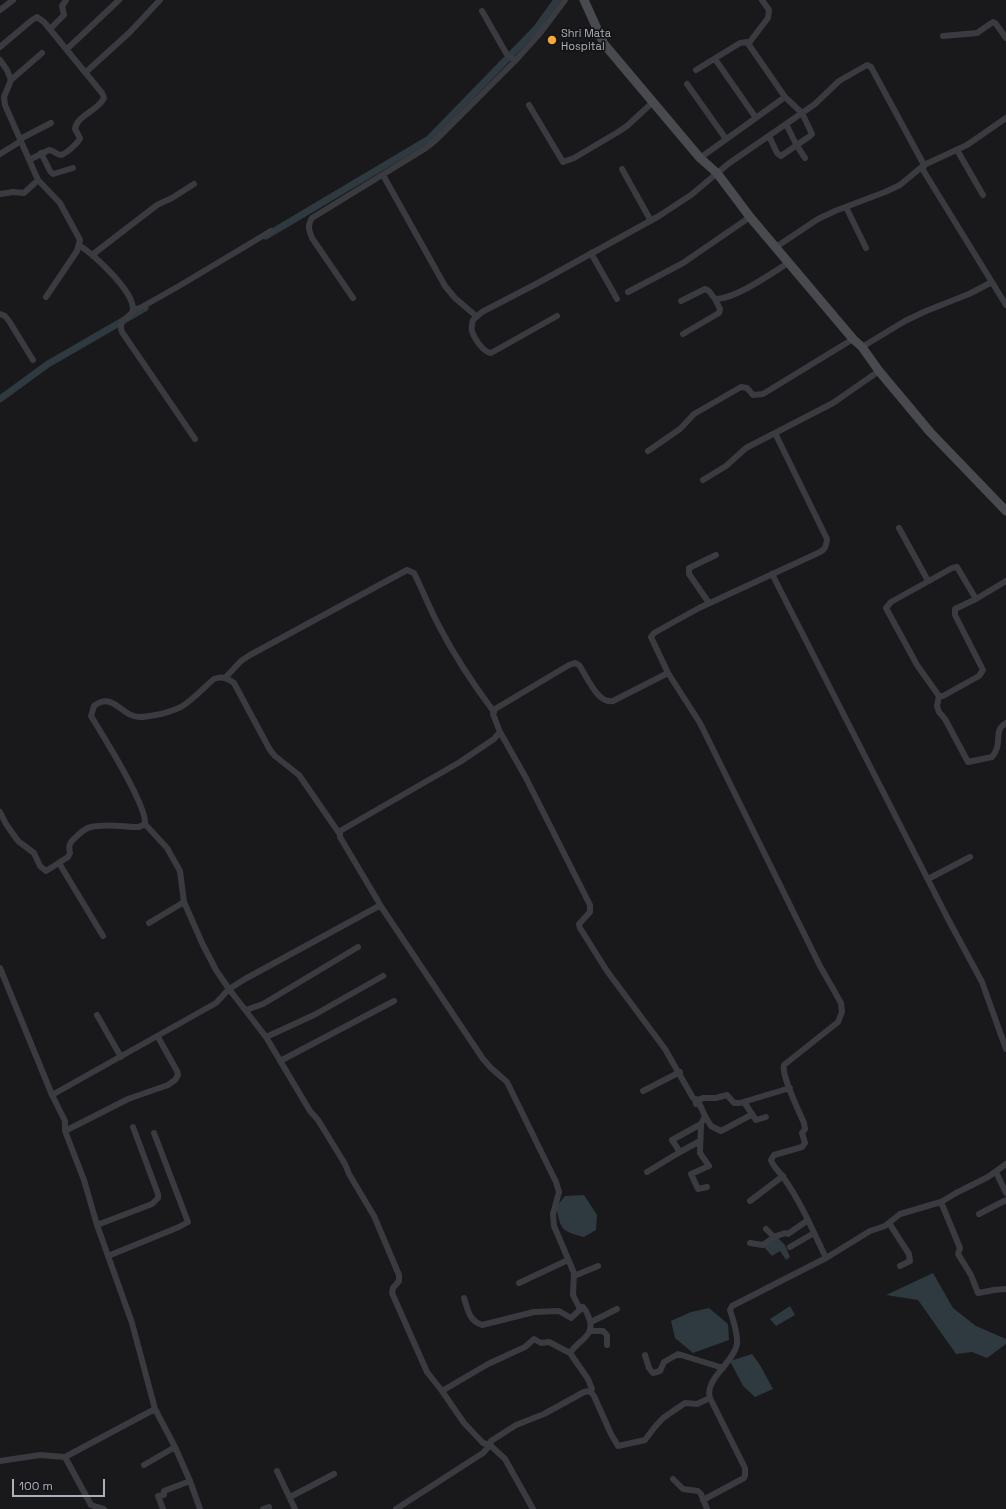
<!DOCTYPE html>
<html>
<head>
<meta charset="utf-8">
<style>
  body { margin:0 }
  #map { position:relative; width:1006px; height:1509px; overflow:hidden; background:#19191b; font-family:"Space Grotesk",sans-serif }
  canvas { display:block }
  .scale { position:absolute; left:12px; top:1479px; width:93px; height:18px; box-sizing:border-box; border:2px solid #abb1bb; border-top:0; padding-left:5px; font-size:12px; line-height:14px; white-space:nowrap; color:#abb1bb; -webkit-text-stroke:3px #141416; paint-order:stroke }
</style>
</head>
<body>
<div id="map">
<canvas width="1006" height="1509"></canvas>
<div class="scale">100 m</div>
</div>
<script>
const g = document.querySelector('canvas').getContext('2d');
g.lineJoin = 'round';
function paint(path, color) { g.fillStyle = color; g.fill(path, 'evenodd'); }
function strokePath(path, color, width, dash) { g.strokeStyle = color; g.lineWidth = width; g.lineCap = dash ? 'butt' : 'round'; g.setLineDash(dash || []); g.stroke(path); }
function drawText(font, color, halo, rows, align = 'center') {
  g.font = font + ' "Space Grotesk",sans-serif'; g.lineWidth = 3.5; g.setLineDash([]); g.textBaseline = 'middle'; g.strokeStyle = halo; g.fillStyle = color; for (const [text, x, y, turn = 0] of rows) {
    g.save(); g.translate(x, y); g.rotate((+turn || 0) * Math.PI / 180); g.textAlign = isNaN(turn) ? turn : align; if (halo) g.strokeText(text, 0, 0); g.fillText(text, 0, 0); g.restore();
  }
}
paint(new Path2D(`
  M 584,1195 L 597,1215 L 596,1230 L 584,1237 C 561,1231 561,1230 556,1207 L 565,1196 Z
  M 777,1237 L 785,1245 L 790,1257 L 786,1260 L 780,1251 L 772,1256 L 763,1246 Z
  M 933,1273 L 953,1308 L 976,1326 L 1006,1339 L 1006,1344 L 987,1358 L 972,1352 L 956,1354 L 918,1300 L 886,1295 Z
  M 790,1306 L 795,1315 L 776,1326 L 770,1319 Z
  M 709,1308 L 728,1324 L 729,1340 L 693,1353 L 675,1338 L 671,1321 L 691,1312 Z
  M 752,1354 L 760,1365 L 773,1389 L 755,1397 L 743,1386 L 730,1361 Z`), '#2e3940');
strokePath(new Path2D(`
  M 266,236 L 429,139 L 536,29 L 557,0
  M 0,399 L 48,364 L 145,308`), '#2e3940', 7);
strokePath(new Path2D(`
  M 0,10 L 13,0
  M 482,11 L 506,53 L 515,61
  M 50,29 L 64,15 L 62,6 L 66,0
  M 943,36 L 977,33 L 993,22 L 996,24 L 1006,38
  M 749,43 L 768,18 L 769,10 L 762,0
  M 0,47 L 32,20 L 37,17 L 44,22 L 102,93 L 104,98 C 98,111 77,115 75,129 L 80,138 C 79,142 66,154 61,155 C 57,155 53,150 49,150 L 29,160
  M 67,49 L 119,0
  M 715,59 L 756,118
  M 0,60 L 7,70 L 11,80 L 4,97 L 5,105 L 38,180 L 60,203 L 80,240 L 77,251 L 46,297
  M 696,70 L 740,43 L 747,42 L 785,97 L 802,113 L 812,134 L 810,136 L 781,156 L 777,153 L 769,136
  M 86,72 L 130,32 L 160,0
  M 11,80 L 42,53
  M 687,84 L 726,139
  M 529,105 L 563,162 L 574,158 L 618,132 L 627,126 L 653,102
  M 786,124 L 797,146 L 805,158
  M 20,139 L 51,123
  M 957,150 L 983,195
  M 41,153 L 50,171 L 53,174 L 73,168
  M 0,154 L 21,141
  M 700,158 L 785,97
  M 622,169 L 651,221
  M 383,175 L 445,286 L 455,298 L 476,316
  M 0,194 L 13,192 L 24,193 L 38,180
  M 846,207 L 866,248
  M 79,245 C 94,255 133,290 133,309 C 133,318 117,317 122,332 L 195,439
  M 776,247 L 818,219 L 835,211 L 885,192 L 900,185 L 924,165 L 967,145 L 1006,118
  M 591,253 L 617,299
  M 92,255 L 157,205 L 172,198 L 194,184
  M 628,292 L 683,263 L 750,217
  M 353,298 L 312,238 C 309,230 307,226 312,218 L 426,148 L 436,140 L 515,61 L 541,32 L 565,0
  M 681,301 L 705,289 L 709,291 L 715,299 C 734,300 772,273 788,263
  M 133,310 L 140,308 L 179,286 L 271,231
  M 0,314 L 5,316 L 9,321 L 33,360
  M 557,316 L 491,353 C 483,352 474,338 472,331 C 471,327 472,324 473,320 L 482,312 L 536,284 L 659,216 L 691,195 L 728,164 L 815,104 L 839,81 L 867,65 L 871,67 L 924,165 L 923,170 L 1006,305
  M 683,334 L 719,313 L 720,309 L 715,299
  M 862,347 L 905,321 L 926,311 L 969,294 L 992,282
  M 775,433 L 827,539 C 826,547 825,550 818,553 L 699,608 L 654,633 L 651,637 L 668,673 L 700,723 L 820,966 L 841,1003 L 842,1012 L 838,1022 L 784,1065 C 781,1075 799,1111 804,1123 L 805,1129 L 802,1133 L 805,1143 L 802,1147 L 774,1155 L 771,1160 C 773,1167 779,1171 783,1177 C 801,1202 813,1231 826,1258
  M 648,451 L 680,429 L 694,414 L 741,387 L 747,388 L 753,395 L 763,394 L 853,339
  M 703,480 L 726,466 L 746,448 L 833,403 L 879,371
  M 899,528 L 927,579 L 927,582 L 952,568 L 957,567 L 976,599
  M 772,574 L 948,919 L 982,982 L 1006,1049
  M 1006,581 L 976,599 L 955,609 L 955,615 L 983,670 L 979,676 L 943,696 L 939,696 L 937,706 L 939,712 L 945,719 L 968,762 L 992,757 C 1004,743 992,731 1006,723
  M 927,582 L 891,602 L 886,608 L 917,665 L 939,696
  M 709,603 L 689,574 L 689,568 L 716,555
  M 225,678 L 241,661 L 250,655 L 407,570 L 414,573 C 423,591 430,609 439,626 C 455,657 473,684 494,712
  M 500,732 L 526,778 L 590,905 L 590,912 L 579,924 L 580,928 L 607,971 L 665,1049 L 693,1098 L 699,1100 L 703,1098 L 716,1098 L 727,1095 L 734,1103 L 740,1103 L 790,1088
  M 0,812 L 6,824 L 18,841 L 34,853 L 40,866 L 46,871 L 68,857 L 70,853 C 68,845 70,842 76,837 C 80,833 85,828 91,827 C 106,823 124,827 139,827 L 145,824 C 147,805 103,736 91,716 L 94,706 C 114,691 121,717 140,717 C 147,717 154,715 161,714 C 168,712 175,710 181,707 C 193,700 203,688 214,679 C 222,676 227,678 234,683 L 270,750 L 275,756 L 299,775 L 339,833
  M 145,824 L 167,848 L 180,871 L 184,902
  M 59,863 L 103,936
  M 928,879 L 970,857
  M 380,905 L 483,1059 L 491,1068 L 507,1082 L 556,1182 L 559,1192 L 553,1214 L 554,1226 L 574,1273 L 573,1295 L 579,1307 L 583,1307 C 587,1311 587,1314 589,1318 C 596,1336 579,1339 570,1353 L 588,1379 L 592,1389 L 590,1391
  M 149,923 L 184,902 L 203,945 L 216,970 L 229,989 L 266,1037 L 310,1111 L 318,1120 L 345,1164 L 349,1174 L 374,1216 L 399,1275 L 399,1281 L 393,1288 L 392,1293 L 427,1372 L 442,1391 L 464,1423 L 483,1443 L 490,1445
  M 0,968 L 52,1095 L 65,1121 L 65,1131 L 84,1180 L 97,1225 L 132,1323 L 155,1409 L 175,1447 L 190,1481 L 200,1509
  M 246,1010 L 263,1004 L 358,947
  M 97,1015 L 121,1057
  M 266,1037 L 314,1015 L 383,976
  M 280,1061 L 394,1001
  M 643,1091 L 680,1072
  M 52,1095 L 216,1003 L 229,989 L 245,979 L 379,906 L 380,905 L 378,901 L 340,837 L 340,831 L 460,762 L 494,739 L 500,732 L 493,714 L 495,709 L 569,665 L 575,663 L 579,665 C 587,676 597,704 613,701 L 668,673
  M 695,1099 L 696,1104 L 700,1105 L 705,1116 L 701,1124 L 700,1153 L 709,1166 L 691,1174 L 698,1189 L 707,1187
  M 744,1102 L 756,1120 L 766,1117
  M 705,1116 L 711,1126 L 721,1131 L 751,1115
  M 65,1131 L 128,1099 L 168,1085 L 175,1080 L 178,1075 L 177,1071 L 158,1037
  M 680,1152 L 672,1140 L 701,1124
  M 647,1172 L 680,1152 L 700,1141
  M 996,1172 L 1006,1193
  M 750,1201 L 783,1176
  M 941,1202 L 960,1248 L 958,1254 L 971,1275 L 978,1293 L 994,1290 L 1006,1289
  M 979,1214 L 1006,1200
  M 889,1223 L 909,1254 L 910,1261 L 900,1266
  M 97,1225 L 152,1204 L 158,1198 L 158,1194 L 133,1127
  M 766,1229 L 774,1237 L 785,1233 L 788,1234 L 808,1220
  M 750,1243 L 763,1245 L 776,1236
  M 790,1247 L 814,1233
  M 108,1256 L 179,1227 L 188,1222 L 154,1133
  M 574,1276 L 598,1266
  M 519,1283 L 568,1260
  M 464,1298 C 468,1310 469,1321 482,1325 L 534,1312 L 559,1311 L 571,1318 L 583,1307
  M 591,1322 L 617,1309
  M 590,1331 L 603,1331 L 607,1335 L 607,1345
  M 645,1355 L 649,1368 L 653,1373 L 660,1371 L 664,1362 L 678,1354 L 723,1368
  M 442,1391 L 488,1364 L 525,1347 L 534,1339 L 541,1343 L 549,1342 L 570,1353
  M 710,1398 C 704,1379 733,1364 737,1344 C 738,1333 733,1320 730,1310 L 732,1306 L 826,1258 L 870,1231 L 885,1226 L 900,1214 L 941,1202 L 956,1193 L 988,1177 L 1006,1164
  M 65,1457 L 91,1505 L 104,1509
  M 0,1461 L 40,1455 L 65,1457 L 155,1409
  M 144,1465 L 175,1447
  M 277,1471 L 295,1509
  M 673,1479 L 683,1489 L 698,1491 L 701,1494 L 707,1509
  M 290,1497 L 334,1474
  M 163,1509 L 158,1496 L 164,1495 L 164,1491 L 190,1481
  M 263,1509 L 269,1507
  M 396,1509 L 483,1453 L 490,1445
  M 533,1509 L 505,1459 L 490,1445 L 491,1441 L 516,1425 L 544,1414 L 584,1392 L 590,1391 L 594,1396 L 611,1434 L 618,1446 L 645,1440 L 654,1428 L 663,1418 L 685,1403 L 697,1404 L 710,1398 L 745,1468 L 745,1476 L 744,1478 L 703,1500`), '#3a3b40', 6);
strokePath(new Path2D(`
  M 584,0 L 604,44 L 700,158 L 717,173 L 750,217 L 853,339 L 862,347 L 879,371 L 930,432 L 1006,511`), '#484a50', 9);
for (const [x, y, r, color] of [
  [552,40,5,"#f6a936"]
]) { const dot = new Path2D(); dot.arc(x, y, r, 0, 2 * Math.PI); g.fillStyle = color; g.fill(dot); strokePath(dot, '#141416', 1.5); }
drawText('11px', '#abb1bb', '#141416', [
  ["Shri Mata",561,34],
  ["Hospital",561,47]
], 'left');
</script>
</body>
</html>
